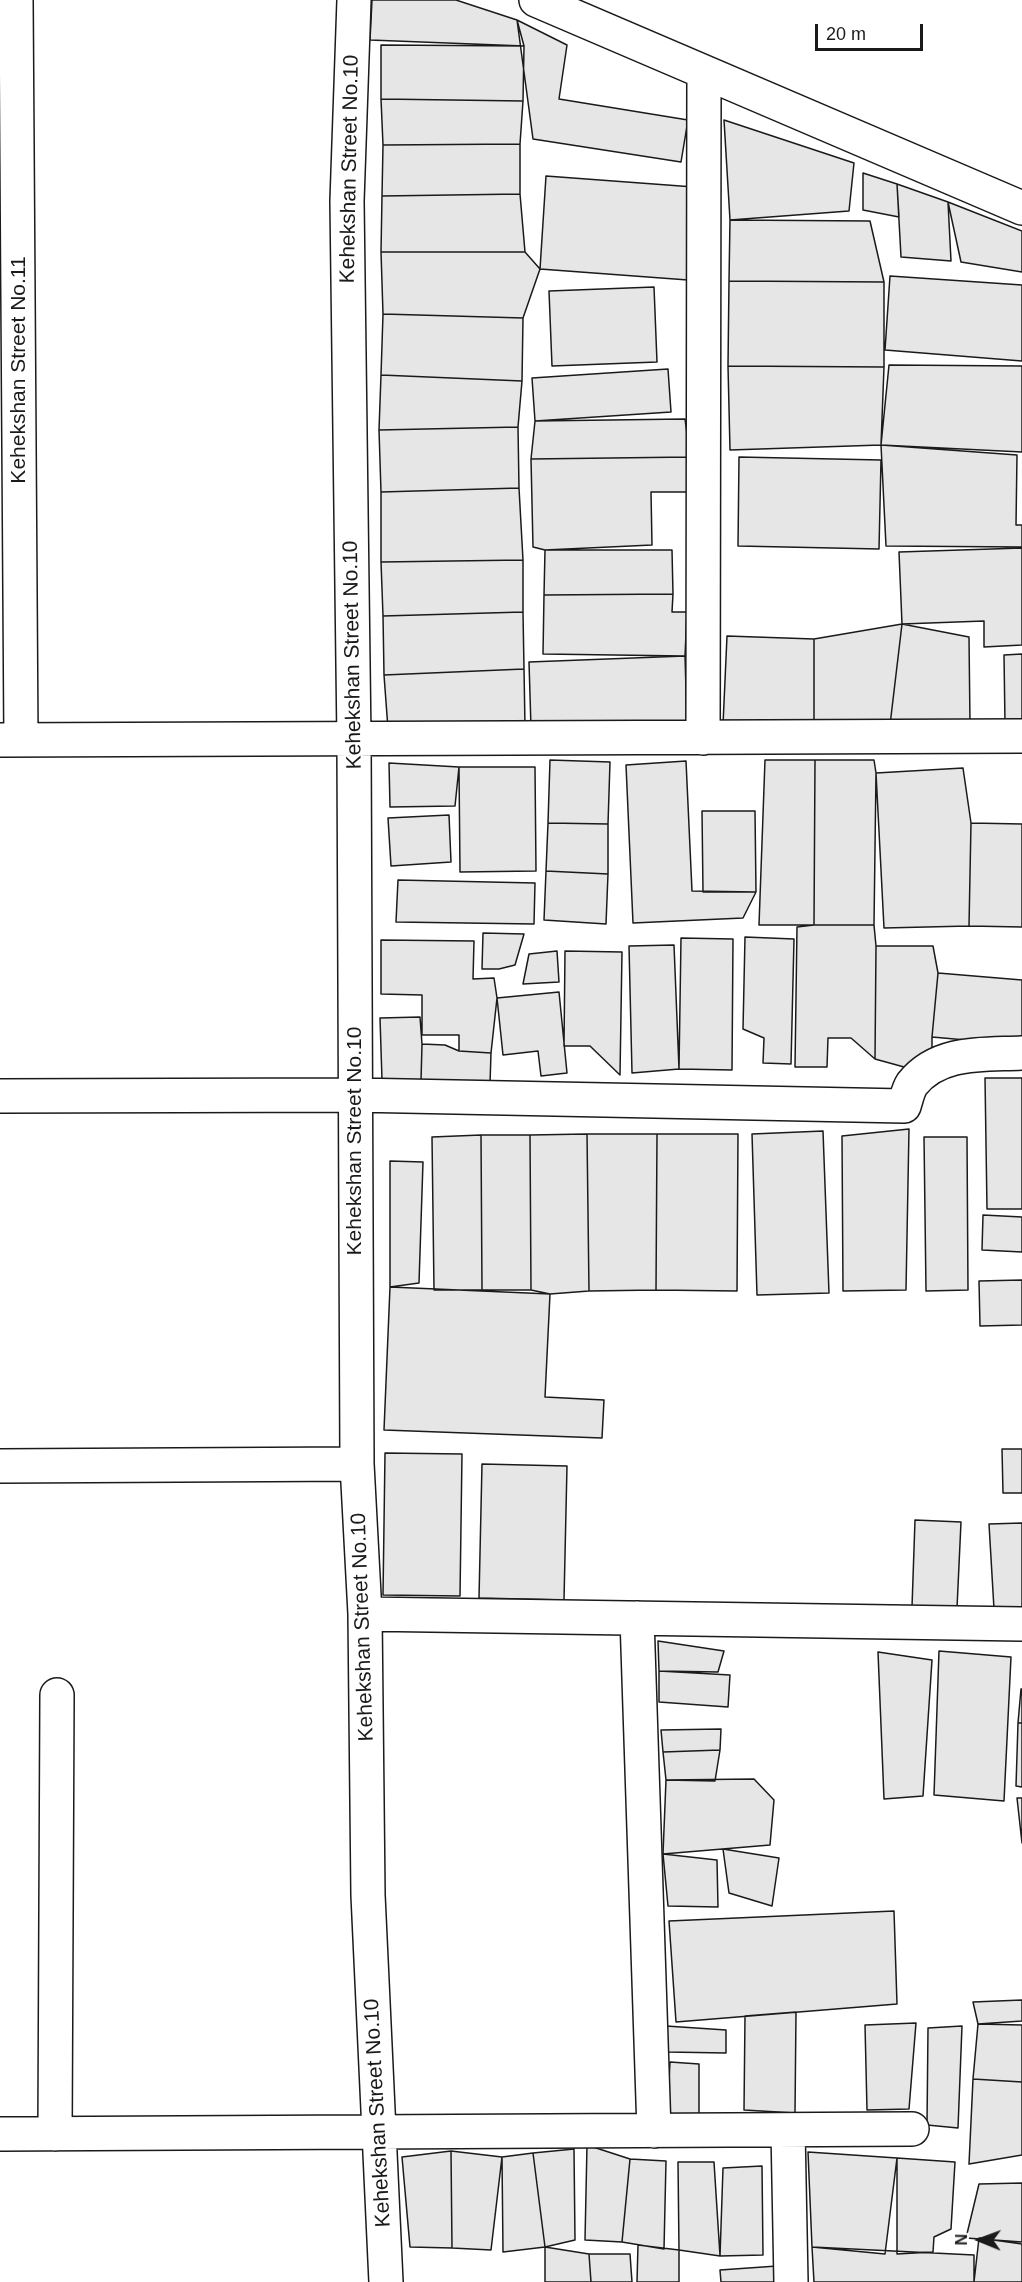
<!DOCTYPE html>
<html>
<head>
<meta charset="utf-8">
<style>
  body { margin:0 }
  #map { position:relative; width:1022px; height:2282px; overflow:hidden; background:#fff; font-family:Arial,sans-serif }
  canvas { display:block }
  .north { position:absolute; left:950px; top:2210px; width:60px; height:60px; -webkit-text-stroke:4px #fff; paint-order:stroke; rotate:271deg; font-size:16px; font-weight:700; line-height:24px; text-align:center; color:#1a1a1a }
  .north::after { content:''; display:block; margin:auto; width:21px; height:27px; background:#1a1a1a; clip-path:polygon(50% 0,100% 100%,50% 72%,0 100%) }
  .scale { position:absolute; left:815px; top:24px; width:108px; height:27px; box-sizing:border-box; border:3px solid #1a1a1a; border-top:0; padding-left:8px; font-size:18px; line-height:21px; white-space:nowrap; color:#1a1a1a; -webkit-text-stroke:4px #fff; paint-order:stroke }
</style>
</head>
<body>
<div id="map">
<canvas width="1022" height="2282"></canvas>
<div class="north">N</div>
<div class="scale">20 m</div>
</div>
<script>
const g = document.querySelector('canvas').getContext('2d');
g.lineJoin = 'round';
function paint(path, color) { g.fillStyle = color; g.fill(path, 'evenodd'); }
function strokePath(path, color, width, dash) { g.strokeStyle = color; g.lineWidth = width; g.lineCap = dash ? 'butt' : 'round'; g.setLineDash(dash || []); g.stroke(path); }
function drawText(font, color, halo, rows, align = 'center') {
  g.font = font + ' Arial,sans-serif'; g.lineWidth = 4.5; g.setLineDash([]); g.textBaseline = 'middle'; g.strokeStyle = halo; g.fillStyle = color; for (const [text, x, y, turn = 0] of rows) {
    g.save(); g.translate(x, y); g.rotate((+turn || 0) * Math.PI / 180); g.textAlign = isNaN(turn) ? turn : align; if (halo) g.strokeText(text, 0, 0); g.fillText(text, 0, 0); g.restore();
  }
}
const building = new Path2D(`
  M 372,0 L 456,0 L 517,20 L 524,46 L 370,40 Z
  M 517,20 L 567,45 L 559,99 L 688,120 L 681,162 L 533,139 Z
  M 381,45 L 524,46 L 523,101 L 381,99 Z
  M 381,99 L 523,101 L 520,144 L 383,145 Z
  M 724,120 L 854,163 L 849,211 L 730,220 Z
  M 520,144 L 520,194 L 382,196 L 383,145 Z
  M 863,173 L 897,184 L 899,217 L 863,210 Z
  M 546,176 L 694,187 L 688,280 L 540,269 Z
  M 897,184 L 948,202 L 951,261 L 901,257 Z
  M 520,194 L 525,252 L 381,252 L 382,196 Z
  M 948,202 L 1022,231 L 1022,272 L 961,262 Z
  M 730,220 L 870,221 L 884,282 L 729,281 Z
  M 381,252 L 525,252 L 540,269 L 523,318 L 383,314 Z
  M 890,276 L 1022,285 L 1022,361 L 885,350 Z
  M 729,281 L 884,282 L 884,367 L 728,366 Z
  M 654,287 L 657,362 L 552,366 L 549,291 Z
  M 383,314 L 523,318 L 522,381 L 381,375 Z
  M 889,365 L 1022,366 L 1022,452 L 881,445 Z
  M 728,366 L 884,367 L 881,445 L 730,450 Z
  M 668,369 L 671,412 L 535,421 L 532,378 Z
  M 381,375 L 522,381 L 518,427 L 379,430 Z
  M 685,419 L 690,457 L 531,459 L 535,421 Z
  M 518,427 L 519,488 L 381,492 L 379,430 Z
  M 881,445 L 1017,455 L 1016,525 L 1022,525 L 1022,547 L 886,546 Z
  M 690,457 L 691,492 L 651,492 L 652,545 L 545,550 L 533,547 L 531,459 Z
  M 739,457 L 881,460 L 879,549 L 738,546 Z
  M 519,488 L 523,560 L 381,562 L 381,492 Z
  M 1022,548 L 1022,645 L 984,647 L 984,621 L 902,624 L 899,552 Z
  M 545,550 L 672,550 L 673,594 L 544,595 Z
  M 523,560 L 523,612 L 383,616 L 381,562 Z
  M 673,594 L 672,612 L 687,612 L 685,656 L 543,654 L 544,595 Z
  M 523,612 L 524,669 L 384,675 L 383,616 Z
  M 902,624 L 890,725 L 814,726 L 814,639 Z
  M 902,624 L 969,637 L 970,724 L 890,725 Z
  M 727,636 L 814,639 L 814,726 L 723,725 Z
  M 1022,654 L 1022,723 L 1005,724 L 1004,655 Z
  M 685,656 L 687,723 L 531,728 L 529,662 Z
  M 524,669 L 525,726 L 388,729 L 384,675 Z
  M 550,760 L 610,762 L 608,824 L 548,823 Z
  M 765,760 L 815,760 L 814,925 L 759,925 Z
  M 815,760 L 874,760 L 876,773 L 874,925 L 814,925 Z
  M 686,761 L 692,891 L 756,892 L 743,918 L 633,923 L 626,765 Z
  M 389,763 L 459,767 L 455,806 L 390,807 Z
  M 459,767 L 535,767 L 536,871 L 460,872 Z
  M 963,768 L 971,823 L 969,926 L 884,928 L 876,773 Z
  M 702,811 L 755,811 L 756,892 L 703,892 Z
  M 449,815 L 451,862 L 391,866 L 388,818 Z
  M 548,823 L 608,824 L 608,874 L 546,871 Z
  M 971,823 L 1022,824 L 1022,927 L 969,926 Z
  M 546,871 L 608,874 L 606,924 L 544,920 Z
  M 398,880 L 535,883 L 534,924 L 396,922 Z
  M 814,925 L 874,925 L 876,946 L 875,1059 L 851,1038 L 828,1038 L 827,1067 L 795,1067 L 797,927 Z
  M 483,933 L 524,934 L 515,965 L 499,969 L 482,969 Z
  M 745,937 L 794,939 L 791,1064 L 763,1063 L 764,1038 L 743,1029 Z
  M 681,938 L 733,939 L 732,1070 L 679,1069 Z
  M 381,940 L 474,941 L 473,979 L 494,978 L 497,998 L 491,1053 L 459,1051 L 459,1035 L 422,1035 L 422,995 L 381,994 Z
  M 674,945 L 679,1069 L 632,1073 L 629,946 Z
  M 876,946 L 933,946 L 938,973 L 932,1037 L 932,1067 L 904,1067 L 875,1059 Z
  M 557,951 L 559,982 L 523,984 L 529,954 Z
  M 565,951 L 622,952 L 620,1075 L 590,1046 L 564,1046 Z
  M 938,973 L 1022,980 L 1022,1045 L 932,1037 Z
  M 559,992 L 567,1073 L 541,1076 L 538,1051 L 503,1055 L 497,998 Z
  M 420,1017 L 422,1044 L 421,1081 L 382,1080 L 380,1018 Z
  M 422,1044 L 445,1045 L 459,1051 L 491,1053 L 490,1084 L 421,1081 Z
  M 985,1078 L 1022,1078 L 1022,1209 L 987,1209 Z
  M 909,1129 L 906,1290 L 843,1291 L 842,1136 Z
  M 823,1131 L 829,1293 L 757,1295 L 752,1134 Z
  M 587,1134 L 657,1134 L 656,1290 L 589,1291 Z
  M 587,1134 L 589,1291 L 550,1294 L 531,1290 L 530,1135 Z
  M 657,1134 L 738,1134 L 737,1291 L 656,1290 Z
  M 481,1135 L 482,1290 L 434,1290 L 432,1137 Z
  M 481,1135 L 530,1135 L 531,1290 L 482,1290 Z
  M 924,1137 L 967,1137 L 968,1290 L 926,1291 Z
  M 390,1161 L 423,1162 L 419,1283 L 390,1287 Z
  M 983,1215 L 1022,1217 L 1022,1252 L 982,1250 Z
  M 1022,1280 L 1022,1325 L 980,1326 L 979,1281 Z
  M 390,1287 L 550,1294 L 545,1397 L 604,1400 L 602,1438 L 384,1430 Z
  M 1002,1449 L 1022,1449 L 1022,1493 L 1003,1493 Z
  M 385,1453 L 462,1454 L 460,1596 L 383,1595 Z
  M 482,1464 L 567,1466 L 564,1600 L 479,1598 Z
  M 915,1520 L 961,1522 L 957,1608 L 912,1607 Z
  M 1022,1523 L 1022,1607 L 994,1609 L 989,1524 Z
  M 658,1641 L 724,1651 L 718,1672 L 659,1671 Z
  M 939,1651 L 1011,1657 L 1004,1801 L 934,1795 Z
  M 878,1652 L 932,1660 L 923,1796 L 884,1799 Z
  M 659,1671 L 730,1675 L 728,1707 L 659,1702 Z
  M 1021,1689 L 1022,1689 L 1022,1723 L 1018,1723 Z
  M 1018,1723 L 1022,1723 L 1022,1787 L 1016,1786 Z
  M 721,1729 L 720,1750 L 663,1752 L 661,1730 Z
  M 720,1750 L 715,1781 L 666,1780 L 663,1752 Z
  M 754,1779 L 774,1800 L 770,1845 L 663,1854 L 666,1780 Z
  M 1017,1798 L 1022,1798 L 1022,1843 Z
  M 723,1849 L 779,1858 L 772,1906 L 729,1893 Z
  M 663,1854 L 717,1860 L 718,1907 L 668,1906 Z
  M 894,1911 L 897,2004 L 676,2022 L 669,1921 Z
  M 1022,2000 L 1022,2021 L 978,2024 L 973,2002 Z
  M 796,2012 L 795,2113 L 744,2110 L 745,2016 Z
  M 916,2023 L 909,2109 L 867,2110 L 865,2025 Z
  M 978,2024 L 1022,2025 L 1022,2082 L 973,2079 Z
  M 666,2026 L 726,2030 L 726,2053 L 667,2052 Z
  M 962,2026 L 958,2128 L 927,2125 L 928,2028 Z
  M 670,2062 L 699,2064 L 699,2115 L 667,2118 Z
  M 973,2079 L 1022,2082 L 1022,2155 L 969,2164 Z
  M 587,2145 L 630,2159 L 622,2242 L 585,2240 Z
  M 574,2149 L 575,2240 L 545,2247 L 533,2153 Z
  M 451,2151 L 452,2248 L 410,2247 L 402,2157 Z
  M 451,2151 L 502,2157 L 491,2250 L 452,2248 Z
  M 808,2152 L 897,2158 L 885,2254 L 812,2247 Z
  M 533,2153 L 545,2247 L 503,2252 L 502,2157 Z
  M 897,2158 L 955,2162 L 951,2229 L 934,2237 L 933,2252 L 897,2254 Z
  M 630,2159 L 666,2161 L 664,2249 L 622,2242 Z
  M 678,2162 L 714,2162 L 720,2256 L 679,2250 Z
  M 762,2166 L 763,2255 L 720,2256 L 723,2168 Z
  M 1022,2183 L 1022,2242 L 966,2238 L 979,2184 Z
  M 979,2238 L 1022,2244 L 1022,2282 L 974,2282 Z
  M 638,2245 L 679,2250 L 679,2282 L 637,2282 Z
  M 545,2247 L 589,2254 L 591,2282 L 545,2282 Z
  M 812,2247 L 974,2255 L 974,2282 L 814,2282 Z
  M 589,2254 L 630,2254 L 632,2282 L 591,2282 Z
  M 777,2266 L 776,2282 L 721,2282 L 720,2270 Z`);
paint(building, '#e6e6e6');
strokePath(building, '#1a1a1a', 1.5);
const street = new Path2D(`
  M 16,0 L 21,740
  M 354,0 L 347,201 L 354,741 L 357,1464 L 365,1614 L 368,1895 L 386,2282
  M 536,0 L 1022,208
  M 703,738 L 704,73
  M 0,740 L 1022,736
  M 0,1096 L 355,1095 L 904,1106 C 906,1100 908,1090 912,1084 C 939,1050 984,1055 1022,1053
  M 0,1466 L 357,1464
  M 365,1614 L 1022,1624
  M 637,1618 L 654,2131
  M 788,2130 L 791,2282
  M 0,2134 L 912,2129
  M 55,2134 L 57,1695`);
strokePath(street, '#1a1a1a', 36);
strokePath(street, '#fff', 33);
drawText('21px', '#1a1a1a', '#fff', [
  ["Kehekshan Street No.10",350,169,-89],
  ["Kehekshan Street No.11",19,370,-90],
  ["Kehekshan Street No.10",353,655,-91],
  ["Kehekshan Street No.10",355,1141,-90],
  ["Kehekshan Street No.10",363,1627,-92],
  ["Kehekshan Street No.10",378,2113,-93]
]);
</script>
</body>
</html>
